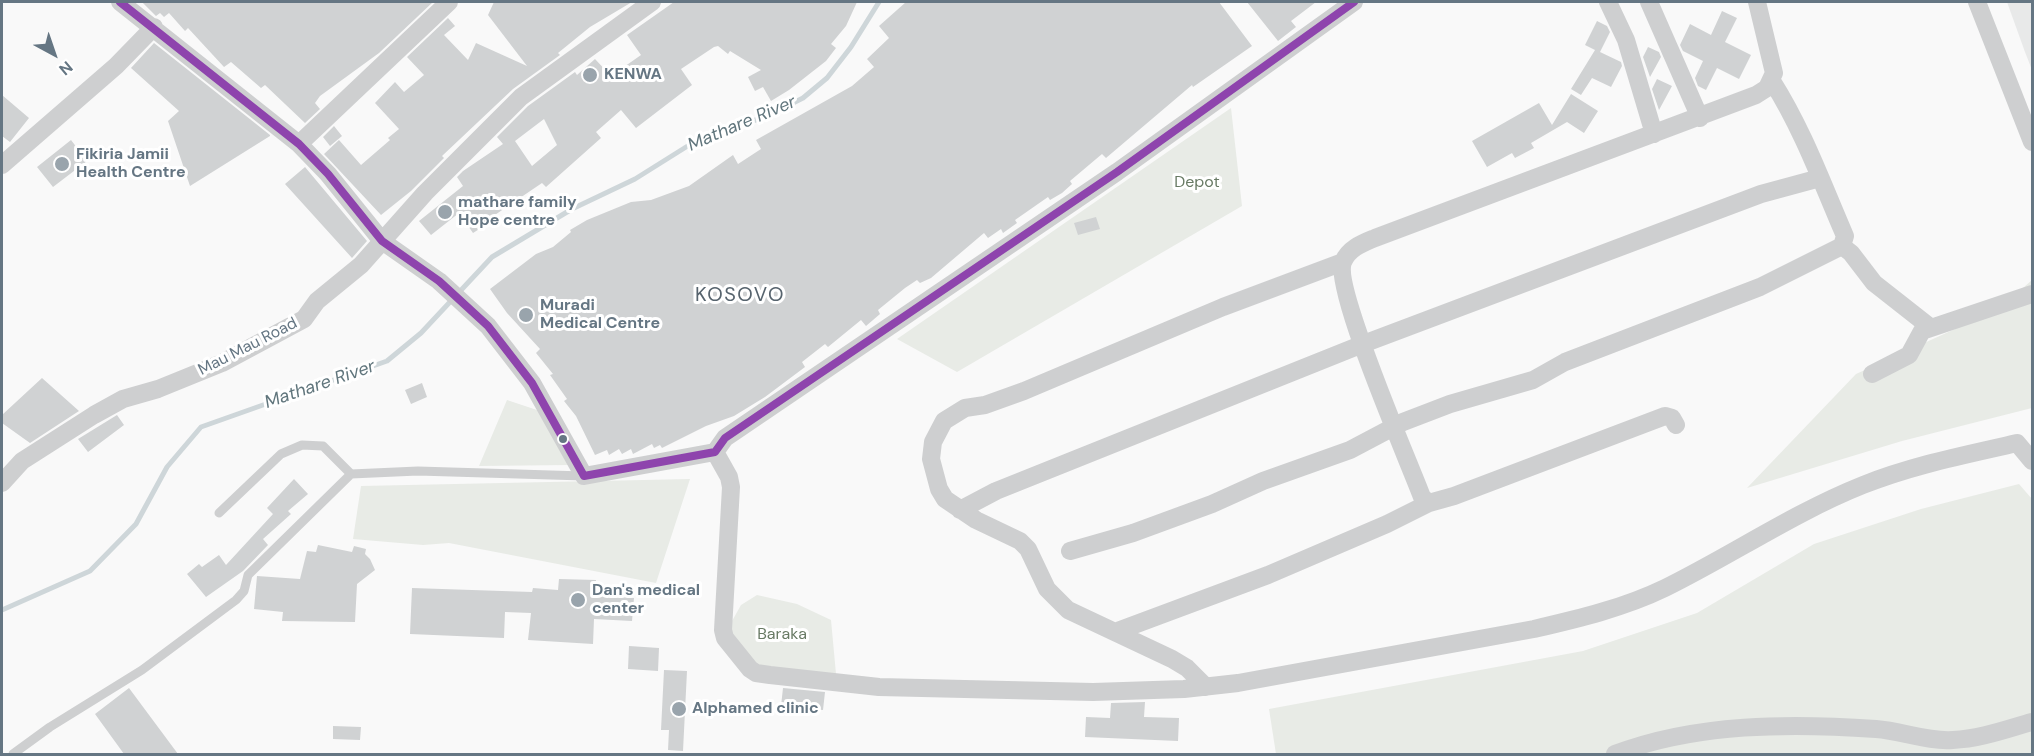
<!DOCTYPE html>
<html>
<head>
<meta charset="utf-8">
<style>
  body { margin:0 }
  #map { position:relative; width:2034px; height:756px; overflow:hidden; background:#f9f9f9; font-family:"DM Sans",sans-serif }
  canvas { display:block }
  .frame { position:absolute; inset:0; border:3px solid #657683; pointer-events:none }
  .north { position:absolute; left:24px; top:24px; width:60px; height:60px; -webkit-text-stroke:4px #fff; paint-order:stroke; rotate:140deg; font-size:16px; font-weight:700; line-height:24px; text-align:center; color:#657683 }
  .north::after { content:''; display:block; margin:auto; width:21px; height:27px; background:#657683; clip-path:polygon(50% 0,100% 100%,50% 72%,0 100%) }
</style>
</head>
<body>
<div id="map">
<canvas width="2034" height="756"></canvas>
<div class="frame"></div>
<div class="north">N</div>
</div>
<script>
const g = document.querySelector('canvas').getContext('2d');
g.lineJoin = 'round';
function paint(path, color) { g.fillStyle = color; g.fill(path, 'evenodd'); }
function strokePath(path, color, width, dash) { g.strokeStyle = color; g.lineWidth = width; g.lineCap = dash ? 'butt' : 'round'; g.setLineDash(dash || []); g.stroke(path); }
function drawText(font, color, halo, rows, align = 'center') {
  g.font = font + ' "DM Sans",sans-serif'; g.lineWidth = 6; g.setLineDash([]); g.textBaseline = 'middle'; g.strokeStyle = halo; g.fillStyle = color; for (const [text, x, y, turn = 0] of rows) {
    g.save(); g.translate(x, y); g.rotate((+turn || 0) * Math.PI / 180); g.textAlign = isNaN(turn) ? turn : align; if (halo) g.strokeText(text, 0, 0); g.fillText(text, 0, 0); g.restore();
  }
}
paint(new Path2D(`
  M 2007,2 L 2032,2 L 2032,70 L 2025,52 Z`), '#e8e9e9');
paint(new Path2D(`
  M 1231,108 L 1242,206 L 957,372 L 897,339 Z
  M 2032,280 L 2032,408 L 1902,441 L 1747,488 L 1856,374 L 1999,309 Z
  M 507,400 L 546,413 L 570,465 L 479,466 Z
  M 690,479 L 656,583 L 449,543 L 423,545 L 353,539 L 361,486 Z
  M 2019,484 L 2032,499 L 2032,754 L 1276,754 L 1269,709 L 1583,651 L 1697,613 L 1814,544 L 1921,509 Z
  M 757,595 L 797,604 L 831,620 L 836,674 L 758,667 L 727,630 L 741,605 Z`), '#e8ebe6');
strokePath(new Path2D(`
  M 2,610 L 90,571 L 136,524 L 167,467 L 201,427 L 387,361 L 421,333 L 492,257 L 572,209 L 635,179 L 702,137 L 765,117 L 803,98 L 827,78 L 851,47 L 879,2`), '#ced6d9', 5);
paint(new Path2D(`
  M 142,2 L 433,2 L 379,53 L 320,96 L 315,103 L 320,109 L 305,123 L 265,85 L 261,88 L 231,62 L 224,67 L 188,28 L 185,31 L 169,13 L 164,17 L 160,13 L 156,16 Z
  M 494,2 L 632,2 L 590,27 L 558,53 L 560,55 L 513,89 L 442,156 L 444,158 L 411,191 L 381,215 L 324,154 L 339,140 L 361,165 L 390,140 L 388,138 L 399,129 L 375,103 L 395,82 L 404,92 L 424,75 L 407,57 L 448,18 L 455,26 L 444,35 L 468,60 L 476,43 L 527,66 L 488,15 Z
  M 674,2 L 857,2 L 846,26 L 831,44 L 836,48 L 826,61 L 789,90 L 771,101 L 763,87 L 755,91 L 748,77 L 761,70 L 730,51 L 728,54 L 718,46 L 714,47 L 681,69 L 692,85 L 636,128 L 621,110 L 596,132 L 601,138 L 546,187 L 542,183 L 483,223 L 484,226 L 473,233 L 459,213 L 431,235 L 419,221 L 463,186 L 457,177 L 463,171 L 503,144 L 497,137 L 528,106 L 575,72 L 577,75 L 595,59 L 611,76 L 641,55 L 627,35 ZM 544,119 L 557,145 L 532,166 L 515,141 Z
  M 906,2 L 1219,2 L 1252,46 L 1193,87 L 1192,85 L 1106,158 L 1102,154 L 1070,181 L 1072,184 L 1062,193 L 1050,200 L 1048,197 L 1015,220 L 1017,223 L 1003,233 L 1001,229 L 988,238 L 984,233 L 931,278 L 920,283 L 917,280 L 905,288 L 878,310 L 880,314 L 866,326 L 861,320 L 828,347 L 825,344 L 802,362 L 805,367 L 765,397 L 734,416 L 706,426 L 662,448 L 660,445 L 654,448 L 652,444 L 633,454 L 631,449 L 622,454 L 619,449 L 609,455 L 607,450 L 595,455 L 576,416 L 564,401 L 567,399 L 550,375 L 553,374 L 536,353 L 540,349 L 507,313 L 490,289 L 536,254 L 553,247 L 571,232 L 570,230 L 587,220 L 631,202 L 651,200 L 689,186 L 733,155 L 738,164 L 761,149 L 756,140 L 852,86 L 874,67 L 867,59 L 889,38 L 879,26 Z
  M 1247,2 L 1316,2 L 1291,21 L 1296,27 L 1278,41 Z
  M 1722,11 L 1737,18 L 1725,42 L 1751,55 L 1739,79 L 1717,68 L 1706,90 L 1698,86 L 1695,78 L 1703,61 L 1683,51 L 1680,45 L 1690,24 L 1711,35 Z
  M 1597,21 L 1607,26 L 1610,32 L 1600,52 L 1621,62 L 1622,66 L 1611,87 L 1592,78 L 1581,95 L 1571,89 L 1595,50 L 1585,45 Z
  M 154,43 L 270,135 L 270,136 L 190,186 L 168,121 L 179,111 L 131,68 Z
  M 1648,47 L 1659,52 L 1661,57 L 1650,77 L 1643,57 Z
  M 1657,79 L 1672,86 L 1659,110 L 1652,89 Z
  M 1571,94 L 1598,111 L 1584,133 L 1567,122 L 1531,143 L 1534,148 L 1515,158 L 1512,153 L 1487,167 L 1472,141 L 1539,103 L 1552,125 Z
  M 2,95 L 29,118 L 10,142 L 2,136 Z
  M 334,126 L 342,136 L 330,146 L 323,137 Z
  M 71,140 L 87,161 L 53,187 L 37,167 Z
  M 305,167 L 367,241 L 352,258 L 285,184 Z
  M 1096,217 L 1100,229 L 1078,235 L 1074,223 Z
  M 42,378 L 79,411 L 30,443 L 2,423 L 2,415 Z
  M 422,383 L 427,397 L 411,404 L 405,390 Z
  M 117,415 L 124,425 L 88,452 L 78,439 Z
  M 294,479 L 308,494 L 288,511 L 291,514 L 263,539 L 268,545 L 243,571 L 206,597 L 187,574 L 199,564 L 202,567 L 219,555 L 226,565 L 273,514 L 267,508 Z
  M 318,545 L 352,552 L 354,546 L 366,549 L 365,554 L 370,559 L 375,570 L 357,584 L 355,622 L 282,621 L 283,612 L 254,609 L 257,576 L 300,579 L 307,551 L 316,552 Z
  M 559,579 L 596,580 L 595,596 L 634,598 L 632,621 L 594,619 L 593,644 L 528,640 L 531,613 L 505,612 L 504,638 L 410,634 L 412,588 L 532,592 L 533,588 L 558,590 Z
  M 629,646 L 659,648 L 658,671 L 628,669 Z
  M 664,670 L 687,671 L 683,751 L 668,750 L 669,730 L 661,730 Z
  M 129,688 L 178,754 L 124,754 L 95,714 Z
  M 783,688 L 825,692 L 823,710 L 781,706 Z
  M 1145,702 L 1144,717 L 1179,718 L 1178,741 L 1085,737 L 1086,717 L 1110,718 L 1111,703 Z
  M 333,726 L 361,727 L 360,740 L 333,739 Z`), '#d0d2d3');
strokePath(new Path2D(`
  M 219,513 L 281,454 L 302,445 L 323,446 L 351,474
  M 13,754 L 50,727 L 142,670 L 236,600 L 244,591 L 248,575 L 351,474 L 418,471 L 584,476`), '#cecfd0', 9);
strokePath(new Path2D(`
  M 120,2 L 299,144 L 328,174 L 382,241 L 439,281 L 488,326 L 532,383 L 584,476 L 715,452 L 725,438 L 1117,172 L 1354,2
  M 1608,2 L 1626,40 L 1654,134
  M 1649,2 L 1700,118
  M 1977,2 L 2032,142
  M 299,144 L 449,2
  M 2,165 L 116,66 L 154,27
  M 1842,246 L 1851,253 L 1874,283 L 1930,327
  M 1872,374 L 1909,355 L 1922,331 L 2032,294
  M 1676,425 L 1672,418 L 1665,416 L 1454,496 L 1429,503 L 1422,497 C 1409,462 1333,288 1343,262 C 1349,248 1363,243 1375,238 L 1756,95 L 1767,88 L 1774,73 L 1757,2
  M 715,452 L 729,477 L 731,487 L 723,630 L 725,638 L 750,669 L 756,673 L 770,675 L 879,687 L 1093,692 L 1184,689 L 1238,683 L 1534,629 C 1577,619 1624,608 1665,588 C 1732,555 1793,513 1863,485 C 1913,465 1965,455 2017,443 L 2032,461
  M 2,483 L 22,461 L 94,415 L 123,399 L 158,389 L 222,363 L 304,319 L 317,301 L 361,265 L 425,193 L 521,97 L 652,2
  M 960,510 L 996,491 L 1363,344 L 1761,194 L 1820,178
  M 1070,551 L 1133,533 L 1212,504 L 1263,481 L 1350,450 L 1403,422 L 1450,404 L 1533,380 L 1565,362 L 1760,287 L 1842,246 L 1845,236 C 1822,183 1803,130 1772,81
  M 1115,632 L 1268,575 L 1387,524 L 1429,503
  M 1206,687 L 1187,668 L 1172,659 L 1068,610 L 1047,589 L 1028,549 L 1020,541 L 976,520 L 945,499 L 939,489 L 931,459 L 933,442 L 944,421 L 965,408 L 985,405 L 1024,391 L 1223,307 L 1343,262
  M 1615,754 C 1696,723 1791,723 1876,729 C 1902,731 1928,742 1953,740 C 1980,739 2007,729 2032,722`), '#cecfd0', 18);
strokePath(new Path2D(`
  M 120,2 L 299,144 L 328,174 L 382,241 L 439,281 L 488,326 L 532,383 L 584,476 L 715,452 L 725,438 L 1117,172 L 1354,2`), '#8e44ad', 8);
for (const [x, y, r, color] of [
  [590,75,8,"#99a4ac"],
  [62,164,8,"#99a4ac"],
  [445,212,8,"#99a4ac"],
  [526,315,8,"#99a4ac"],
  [563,439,5,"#657683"],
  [578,600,8,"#99a4ac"],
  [679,709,8,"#99a4ac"]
]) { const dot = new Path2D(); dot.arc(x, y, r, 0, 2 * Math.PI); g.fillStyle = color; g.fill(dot); strokePath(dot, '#fff', 2); }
drawText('bold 16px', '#657683', '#fff', [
  ["KENWA",604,75],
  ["Fikiria Jamii",76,155],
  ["Health Centre",76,173],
  ["mathare family",458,203],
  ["Hope centre",458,221],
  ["Muradi",540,306],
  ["Medical Centre",540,324],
  ["Dan's medical",592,591],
  ["center",592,609],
  ["Alphamed clinic",692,709]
], 'left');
drawText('16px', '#687a64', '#fff', [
  ["Depot",1197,183],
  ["Baraka",782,635]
]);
drawText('16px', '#657683', '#fff', [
  ["Mau Mau Road",248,347,-27]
]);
drawText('italic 18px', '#60757c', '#fff', [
  ["Mathare River",742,124,-23],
  ["Mathare River",320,385,-19]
]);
g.letterSpacing = '1.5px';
drawText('20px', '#57646e', '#fff', [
  ["KOSOVO",740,296]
]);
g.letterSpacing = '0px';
</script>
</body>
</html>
